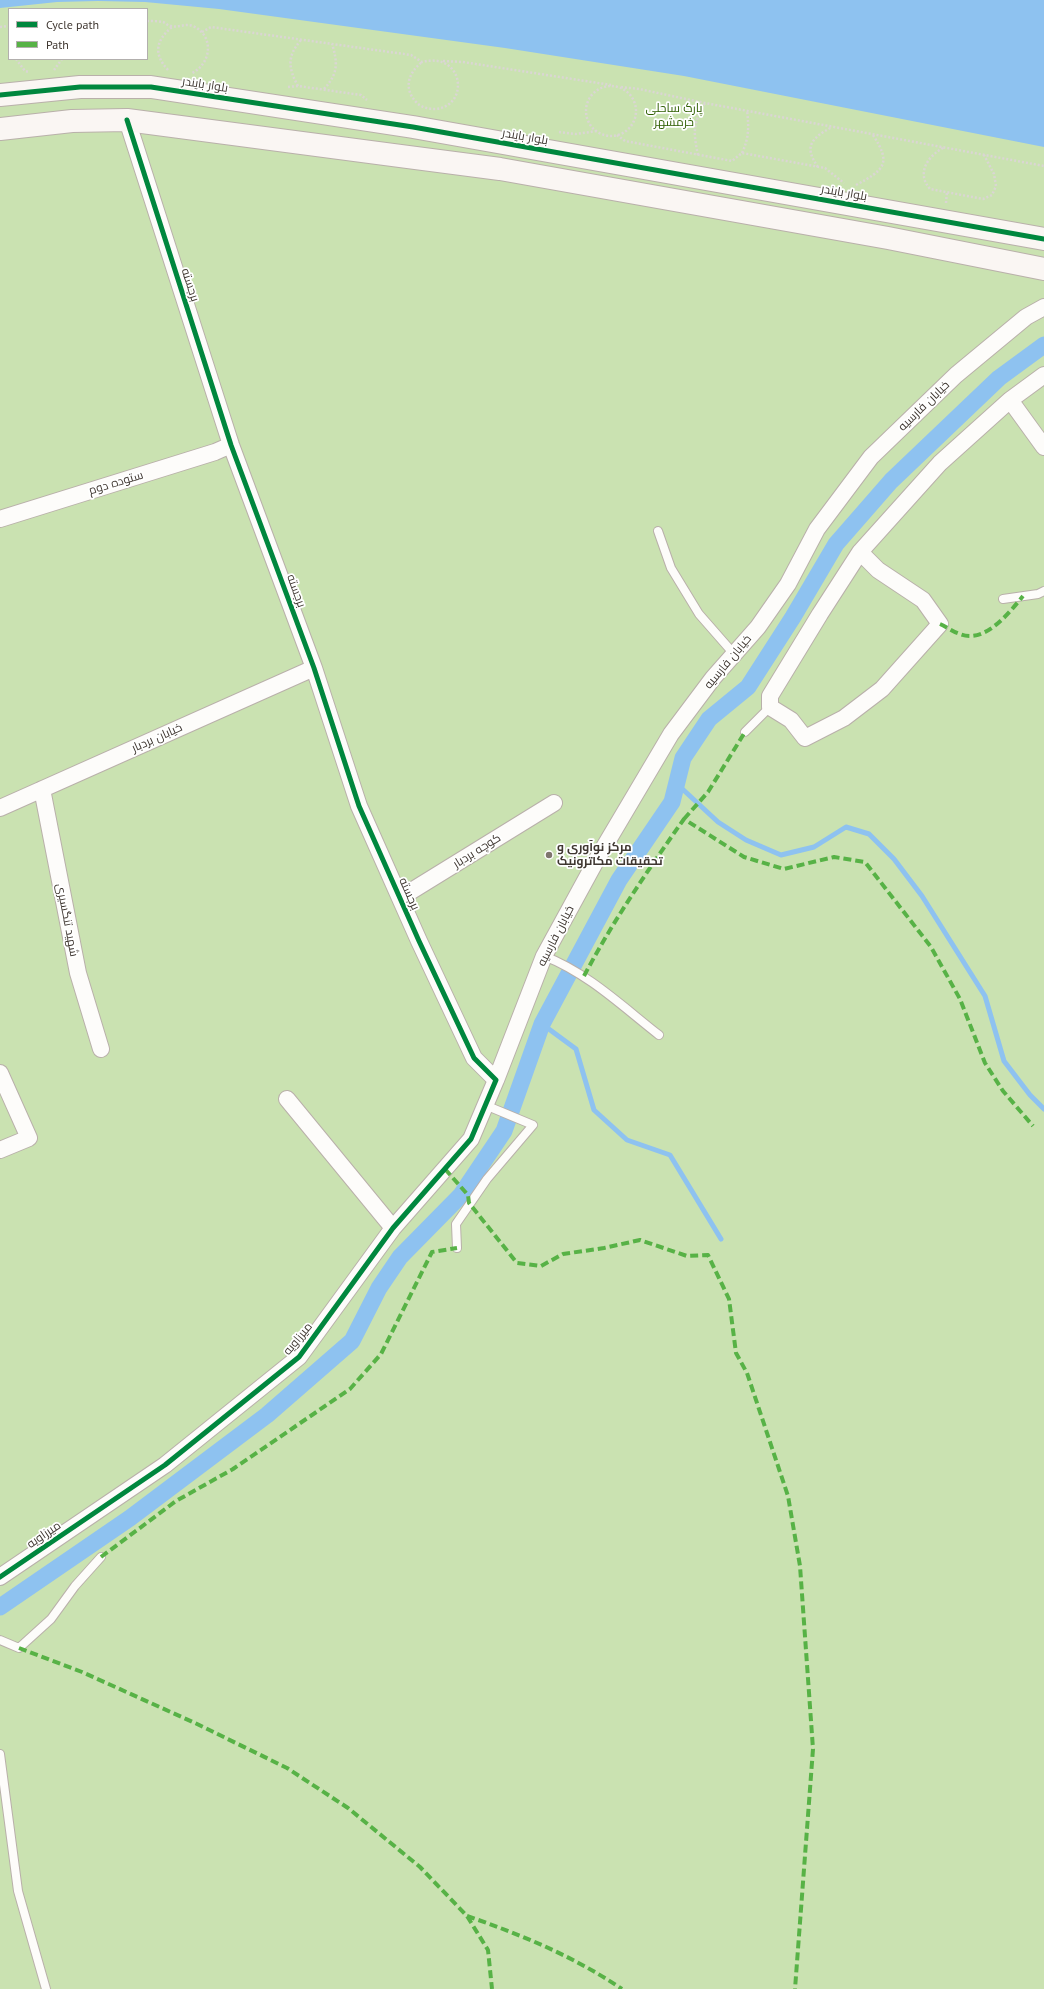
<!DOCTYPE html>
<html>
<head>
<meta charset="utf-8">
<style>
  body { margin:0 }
  #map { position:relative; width:1044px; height:1989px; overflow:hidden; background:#f4e8df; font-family:"PT Sans",sans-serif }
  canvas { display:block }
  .legend { position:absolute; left:8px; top:8px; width:140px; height:52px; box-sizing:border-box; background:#fff; border:1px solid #b2afad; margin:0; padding:5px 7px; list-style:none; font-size:12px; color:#3f3731 }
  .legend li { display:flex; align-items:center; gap:8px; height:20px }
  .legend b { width:20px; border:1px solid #b2afad }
</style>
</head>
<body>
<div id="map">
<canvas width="1044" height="1989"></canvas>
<ul class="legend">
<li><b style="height:5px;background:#00873e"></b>Cycle path</li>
<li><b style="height:5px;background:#57b246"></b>Path</li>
</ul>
</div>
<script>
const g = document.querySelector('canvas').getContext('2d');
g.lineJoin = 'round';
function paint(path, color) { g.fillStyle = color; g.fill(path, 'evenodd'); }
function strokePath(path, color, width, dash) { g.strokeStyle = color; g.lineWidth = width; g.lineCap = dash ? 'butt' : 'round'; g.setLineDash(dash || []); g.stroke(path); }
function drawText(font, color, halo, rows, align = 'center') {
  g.font = font + ' "PT Sans",Cairo,sans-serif'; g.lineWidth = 3.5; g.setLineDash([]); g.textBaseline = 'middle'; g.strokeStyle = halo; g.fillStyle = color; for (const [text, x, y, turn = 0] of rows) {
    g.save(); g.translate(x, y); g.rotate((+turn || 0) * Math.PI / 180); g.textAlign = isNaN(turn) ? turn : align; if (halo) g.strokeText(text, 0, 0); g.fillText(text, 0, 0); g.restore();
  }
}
paint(new Path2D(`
  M 0,0 L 1044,0 L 1044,1989 L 0,1989 ZM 9,9 L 147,9 L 147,59 L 9,59 Z`), '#cae2b1');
paint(new Path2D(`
  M 0,0 L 1044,0 L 1044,147 L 684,76 L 505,48 L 219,9 L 145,2 L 98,1 L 57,2 L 0,8 Z`), '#8ec2f0');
strokePath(new Path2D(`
  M 677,784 L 718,822 L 746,840 L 781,855 L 814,847 L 846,827 L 869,834 L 894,859 L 922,896 L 985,996 L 1004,1061 L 1030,1095 L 1044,1109
  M 542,1024 L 576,1049 L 594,1110 L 627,1140 L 670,1155 L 721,1239`), '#8ec2f0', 5);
strokePath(new Path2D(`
  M 0,1607 L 130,1518 L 267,1415 L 352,1341 L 379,1288 L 400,1257 L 461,1195 L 504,1131 L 542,1024 L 619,880 L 672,802 L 683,758 L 709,719 L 748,687 L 793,617 L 836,544 L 891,481 L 999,378 L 1044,345`), '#8ec2f0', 17);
const lane = new Path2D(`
  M 658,531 L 671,568 L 699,614 L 734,654
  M 1003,599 L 1038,594 L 1044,591
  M 745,732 L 770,707
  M 544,956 C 588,973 623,1007 659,1035
  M 457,1248 L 456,1224 L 487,1179 L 533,1125 L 485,1105
  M 0,1640 L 19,1648 L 51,1619 L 75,1586 L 101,1557
  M 0,1754 L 18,1891 L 46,1989`);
const street = new Path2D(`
  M 1044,375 L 1010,400 L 1044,447
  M 0,519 L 215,452 L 231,445
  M 860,552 L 878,570 L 923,600 L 940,624 L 882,689 L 844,718 L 805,738 L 791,720 L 770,707 L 770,696 L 820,614 L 860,552 L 940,463 L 1010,400
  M 42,789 L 78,973 L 101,1049
  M 0,808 L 314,668
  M 400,898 L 554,803
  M 0,1073 L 29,1138 L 0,1150
  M 496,1080 L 544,956 L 597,859 L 671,734 L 713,678 L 758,627 L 788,584 L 817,529 L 871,457 L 956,375 L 1026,317 L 1044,307
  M 287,1099 L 393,1228
  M 0,1577 L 165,1465 L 299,1357 L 393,1228 L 471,1139 L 496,1080 L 474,1058 L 419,941 L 359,806 L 314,668 L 231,445 L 127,120`);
const secondary = new Path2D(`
  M 0,95 L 80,87 L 151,87 L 413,127 L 1044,239
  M 0,129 L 72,121 L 127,120 L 408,157 L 500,169 L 888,238 L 1044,269`);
strokePath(lane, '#b9b0aa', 10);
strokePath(street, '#b9b0aa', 18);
strokePath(secondary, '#b9b0aa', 24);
strokePath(new Path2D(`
  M 147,21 C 152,21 158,21 163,22 C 166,23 168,26 171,26 C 179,28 185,23 193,26 C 215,36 211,64 192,73
  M 0,27 L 9,26
  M 202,32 L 211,27 L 411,55 L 422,62 C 465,51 470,108 434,109 C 428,109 421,107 417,103 C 403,89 408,73 422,62
  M 16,59 L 25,71 L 29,72
  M 443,61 L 463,62 L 611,85
  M 54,70 L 62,59
  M 168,70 C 153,54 156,40 172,27
  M 298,86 C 288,68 287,56 301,40
  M586 111a25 25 0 1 1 50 0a25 25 0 1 1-50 0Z
  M 288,87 L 298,86 L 361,95 L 367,100
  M 621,87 L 639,89 L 705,103 L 1044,166
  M 324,89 C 338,74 338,63 332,44
  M 559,132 L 576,134 L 597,131
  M 617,135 L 625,141 L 732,161 L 742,153 L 825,168 L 844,183
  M 943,148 C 928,156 916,173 930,189 L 983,199 L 992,195 L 996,186 L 994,174 L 984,155
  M 742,153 C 749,138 749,127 747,110
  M 698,155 C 693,132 693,123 705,103
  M 818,167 C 803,146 812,138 832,127
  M 856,185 C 884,170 892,164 873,135
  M 946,203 L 947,192`), '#dad6d3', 2.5, [2, 2]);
strokePath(lane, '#fdfcfa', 8);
strokePath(street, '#fdfcfa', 16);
strokePath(secondary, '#faf6f3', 22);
strokePath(new Path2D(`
  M 940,624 C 947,627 953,632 960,634 C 985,644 1009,613 1023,596
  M 684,819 L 708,792 L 745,732
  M 584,976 C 613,921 648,870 684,819 L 744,857 L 784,869 L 834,857 L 865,862 L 931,947 L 960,999 L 985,1063 L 1003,1091 L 1033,1126
  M 445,1169 L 468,1195 L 469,1203 L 517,1263 L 541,1266 L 563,1254 L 604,1248 L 640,1240 L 687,1256 L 708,1255 L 729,1299 L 736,1353 L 747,1373 L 788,1496 L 800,1566 L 813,1749 L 795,1989
  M 101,1557 L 176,1501 L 233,1469 L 350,1389 L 381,1354 L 432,1252 L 457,1248
  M 19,1648 L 82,1672 L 195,1723 L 287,1768 L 348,1808 L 420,1867 L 467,1916 L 488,1950 L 492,1989
  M 467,1916 C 522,1935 573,1956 622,1989`), '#57b246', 4, [8, 4]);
strokePath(new Path2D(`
  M 0,95 L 80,87 L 151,87 L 413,127 L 1044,239
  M 0,1577 L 165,1465 L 299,1357 L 393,1228 L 471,1139 L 496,1080 L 474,1058 L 419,941 L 359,806 L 314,668 L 231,445 L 127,120`), '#00873e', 5);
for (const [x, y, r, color] of [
  [549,855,4,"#7e756e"]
]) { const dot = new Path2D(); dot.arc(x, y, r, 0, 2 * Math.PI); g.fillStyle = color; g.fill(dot); strokePath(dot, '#fff', 1.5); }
drawText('12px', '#3f3731', '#fff', [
  ["بلوار بایندر",205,85,9],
  ["بلوار بایندر",525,137,10],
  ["بلوار بایندر",844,193,10],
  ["برجسته",190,285,72],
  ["خیابان فارسیه",924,406,-44],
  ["ستوده دوم",116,483,-17],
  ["برجسته",296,591,70],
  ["خیابان فارسیه",728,662,-50],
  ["خیابان بردبار",157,738,-24],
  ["کوچه بردبار",477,851,-32],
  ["برجسته",409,894,66],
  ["شهید تنگسیری",67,920,79],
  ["خیابان فارسیه",556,936,-63],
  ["میرزاویه",298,1339,-50],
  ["میرزاویه",44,1535,-34]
]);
drawText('12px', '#2e5e00', '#fff', [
  ["پارک ساحلی",674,109],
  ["خرمشهر",674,123]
]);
drawText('bold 12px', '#3f3731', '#fff', [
  ["مرکز نوآوری و",557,848],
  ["تحقیقات مکاترونیک",557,862]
], 'left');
</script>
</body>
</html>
